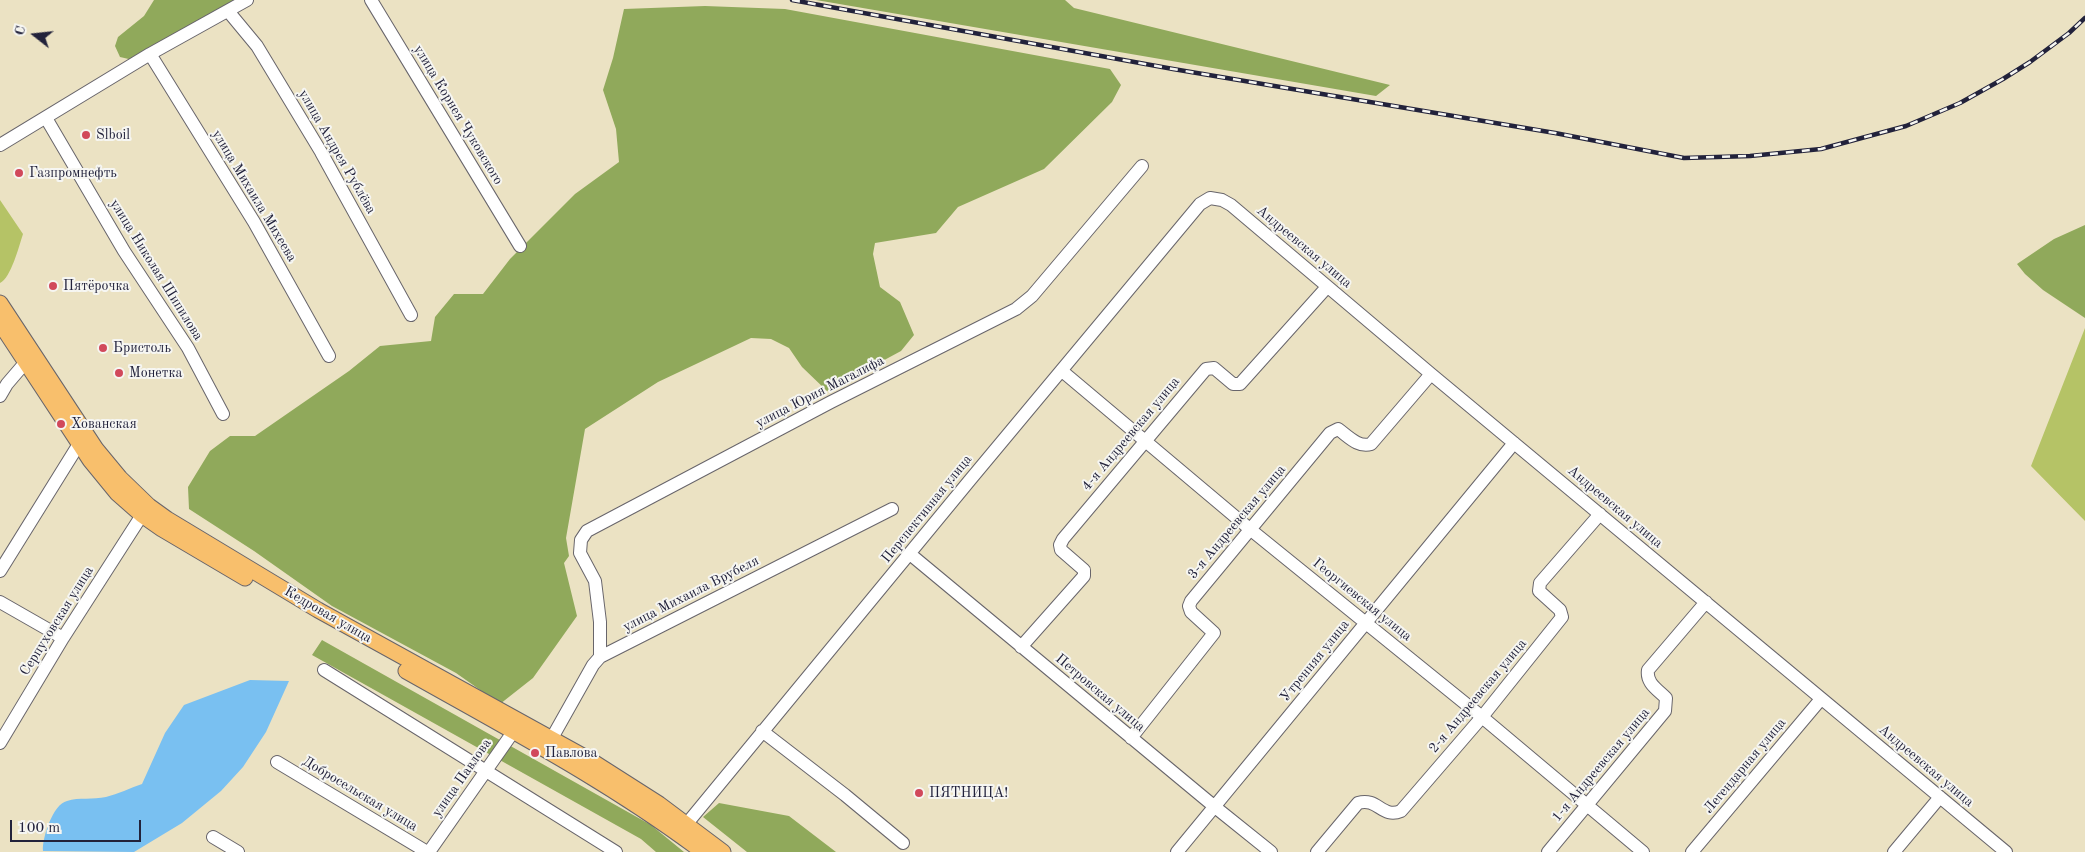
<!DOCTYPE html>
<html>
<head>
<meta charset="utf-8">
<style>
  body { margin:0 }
  #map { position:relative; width:2085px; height:852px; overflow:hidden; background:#ebe2c3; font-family:"Old Standard TT",serif }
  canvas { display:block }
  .north { position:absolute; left:10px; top:10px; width:50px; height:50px; -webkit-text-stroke:4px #f6f6f2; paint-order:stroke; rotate:286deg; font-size:14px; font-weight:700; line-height:20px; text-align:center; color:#22223b }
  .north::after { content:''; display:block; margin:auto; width:18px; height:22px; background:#22223b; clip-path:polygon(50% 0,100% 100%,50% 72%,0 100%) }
  .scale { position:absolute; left:10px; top:820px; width:131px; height:22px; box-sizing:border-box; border:2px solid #22223b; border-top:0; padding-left:6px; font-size:15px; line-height:18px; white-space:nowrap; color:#22223b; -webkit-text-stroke:4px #f6f6f2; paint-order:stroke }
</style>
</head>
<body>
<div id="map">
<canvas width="2085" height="852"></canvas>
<div class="north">С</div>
<div class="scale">100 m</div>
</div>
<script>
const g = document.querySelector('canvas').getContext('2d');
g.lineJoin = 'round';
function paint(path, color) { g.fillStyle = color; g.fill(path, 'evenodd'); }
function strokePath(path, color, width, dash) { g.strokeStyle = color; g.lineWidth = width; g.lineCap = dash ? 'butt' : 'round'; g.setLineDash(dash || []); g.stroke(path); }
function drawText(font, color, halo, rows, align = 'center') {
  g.font = font + ' "Old Standard TT",serif'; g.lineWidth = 4; g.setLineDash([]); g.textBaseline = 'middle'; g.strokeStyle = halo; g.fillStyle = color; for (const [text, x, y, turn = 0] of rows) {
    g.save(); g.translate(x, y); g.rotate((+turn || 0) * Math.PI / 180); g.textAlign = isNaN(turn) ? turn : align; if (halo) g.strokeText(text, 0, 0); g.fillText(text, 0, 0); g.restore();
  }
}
paint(new Path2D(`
  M 0,200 L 23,234 C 19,246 11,278 0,283 Z
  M 2085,328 L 2085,521 L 2031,466 Z`), '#b5c366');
paint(new Path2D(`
  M 154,0 L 235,0 L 133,60 L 120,57 L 115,46 L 118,37 L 144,16 Z
  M 816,0 L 1065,0 L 1074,8 L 1390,85 L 1376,96 Z
  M 705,6 L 785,9 L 1110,69 L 1121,85 L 1112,102 L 1044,169 L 958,207 L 936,233 L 875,243 L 873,254 L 880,287 L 900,302 L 914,335 L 901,351 L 827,391 L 802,367 L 789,348 L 771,339 L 751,338 L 658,382 L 585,429 L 566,538 L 569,556 L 564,563 L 577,616 L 533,678 L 500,704 L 456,673 L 332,606 L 254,551 L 189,509 L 188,487 L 210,451 L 230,436 L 255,436 L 349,371 L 380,346 L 431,341 L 435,317 L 454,294 L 483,294 L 510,259 L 575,194 L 619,162 L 616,129 L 603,90 L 613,58 L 624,9 Z
  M 2085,225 L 2085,318 L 2043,290 L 2025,274 L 2017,264 L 2054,239 Z
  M 322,640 L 651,825 L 684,852 L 656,852 L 641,839 L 312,655 Z
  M 719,803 L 789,816 L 836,852 L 747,852 L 703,817 Z`), '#90a95b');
paint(new Path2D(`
  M 250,680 L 289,681 L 266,732 L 243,767 L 221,791 L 182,823 L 134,852 L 43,851 C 42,838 53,804 67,801 C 79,797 93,800 106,797 C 118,794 130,788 142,784 L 165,733 L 184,705 Z`), '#79c0f1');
const minor = new Path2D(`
  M 371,0 L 520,246
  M 228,11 L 257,46 L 321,152 L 411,315
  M 150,54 L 254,222 L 329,356
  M 46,118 L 124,251 L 188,348 L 223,414
  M 0,145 L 150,54 L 247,0
  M 1062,371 L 1251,530 L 1482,717 L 1643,852
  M 0,396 L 7,384 L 25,363
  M 910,554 L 1215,807 L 1271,852
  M 0,571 L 79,444
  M 0,602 L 63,638
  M 1021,647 L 1084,576 L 1084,570 L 1061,550 L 1060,545 L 1063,539 L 1206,369 L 1214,368 L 1233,384 L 1240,384 L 1327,287
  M 600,657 L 600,622 L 595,581 L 580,553 L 581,540 L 587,531 L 831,402 L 1016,309 L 1032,296 L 1142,166
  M 324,670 L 616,852
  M 762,731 L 845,795 L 903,843
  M 1131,738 L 1214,633 L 1191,612 L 1189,606 L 1191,601 L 1330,433 L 1338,429 C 1348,436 1358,448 1371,444 L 1431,374
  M 0,743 L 63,638 L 142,515
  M 548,745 L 593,665 L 600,657 L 892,509
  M 277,762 L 427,852
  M 680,832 L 970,480 L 1200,204 L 1210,198 L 1222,200 L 1231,205 L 1431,374 L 2006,852
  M 213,837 L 238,852
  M 429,852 L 518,725
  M 1177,852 L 1514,443
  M 1317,852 L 1358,803 C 1378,797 1382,819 1401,811 L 1482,717 L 1562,617 L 1560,610 L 1539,591 L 1540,583 L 1600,514
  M 1548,852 L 1665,711 L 1666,698 C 1657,689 1646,683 1648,670 L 1706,602
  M 1692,852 L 1821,699
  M 1894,852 L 1940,797`);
const major = new Path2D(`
  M 0,303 L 96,449 L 120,478 L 149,506 L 167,519 L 318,610 L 590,760 L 659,804 L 723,852
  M 0,323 L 90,460 L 117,493 L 142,515 L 162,529 L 245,578
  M 406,671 C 507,728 610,782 703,852`);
strokePath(minor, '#68656b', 14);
strokePath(major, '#68656b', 17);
strokePath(minor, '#fff', 12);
strokePath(major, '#f8bf6c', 15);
const rail = new Path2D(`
  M 792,0 L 1173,69 L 1555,133 L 1684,158 L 1750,156 L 1821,149 L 1906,126 L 1960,103 L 2003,79 L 2030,62 L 2069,33 L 2085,18`);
strokePath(rail, '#22223b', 4.5);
strokePath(rail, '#f6f6f2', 2.5, [8]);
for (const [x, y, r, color] of [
  [86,135,5,"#d1495b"],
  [19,173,5,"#d1495b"],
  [53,286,5,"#d1495b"],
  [103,348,5,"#d1495b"],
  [119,373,5,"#d1495b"],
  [61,424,5,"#d1495b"],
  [535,753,5,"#d1495b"],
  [919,793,5,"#d1495b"]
]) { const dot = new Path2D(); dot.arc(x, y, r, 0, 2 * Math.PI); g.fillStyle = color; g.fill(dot); strokePath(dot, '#f6f6f2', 2); }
drawText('14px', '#22223b', '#f6f6f2', [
  ["улица Корнея Чуковского",458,115,59],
  ["улица Андрея Рублёва",337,152,60],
  ["улица Михаила Михеева",254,196,59],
  ["Андреевская улица",1304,247,40],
  ["улица Николая Шипилова",156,270,58],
  ["улица Юрия Магалифа",820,392,-27],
  ["4-я Андреевская улица",1131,434,-50],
  ["Андреевская улица",1615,507,40],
  ["Перспективная улица",927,509,-51],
  ["3-я Андреевская улица",1237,522,-50],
  ["улица Михаила Врубеля",691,594,-27],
  ["Георгиевская улица",1362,600,39],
  ["Кедровая улица",328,615,30],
  ["Серпуховская улица",57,621,-58],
  ["Утренняя улица",1315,661,-51],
  ["Петровская улица",1100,693,40],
  ["2-я Андреевская улица",1478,696,-50],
  ["1-я Андреевская улица",1601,765,-50],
  ["Легендарная улица",1745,766,-50],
  ["Андреевская улица",1926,766,40],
  ["улица Павлова",462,778,-55],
  ["Добросельская улица",360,794,31]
]);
drawText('14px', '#22223b', '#f6f6f2', [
  ["Slboil",96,135],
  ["Газпромнефть",29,173],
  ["Пятёрочка",63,286],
  ["Бристоль",113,348],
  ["Монетка",129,373],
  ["Хованская",71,424],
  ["Павлова",545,753],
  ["ПЯТНИЦА!",929,793]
], 'left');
</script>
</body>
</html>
